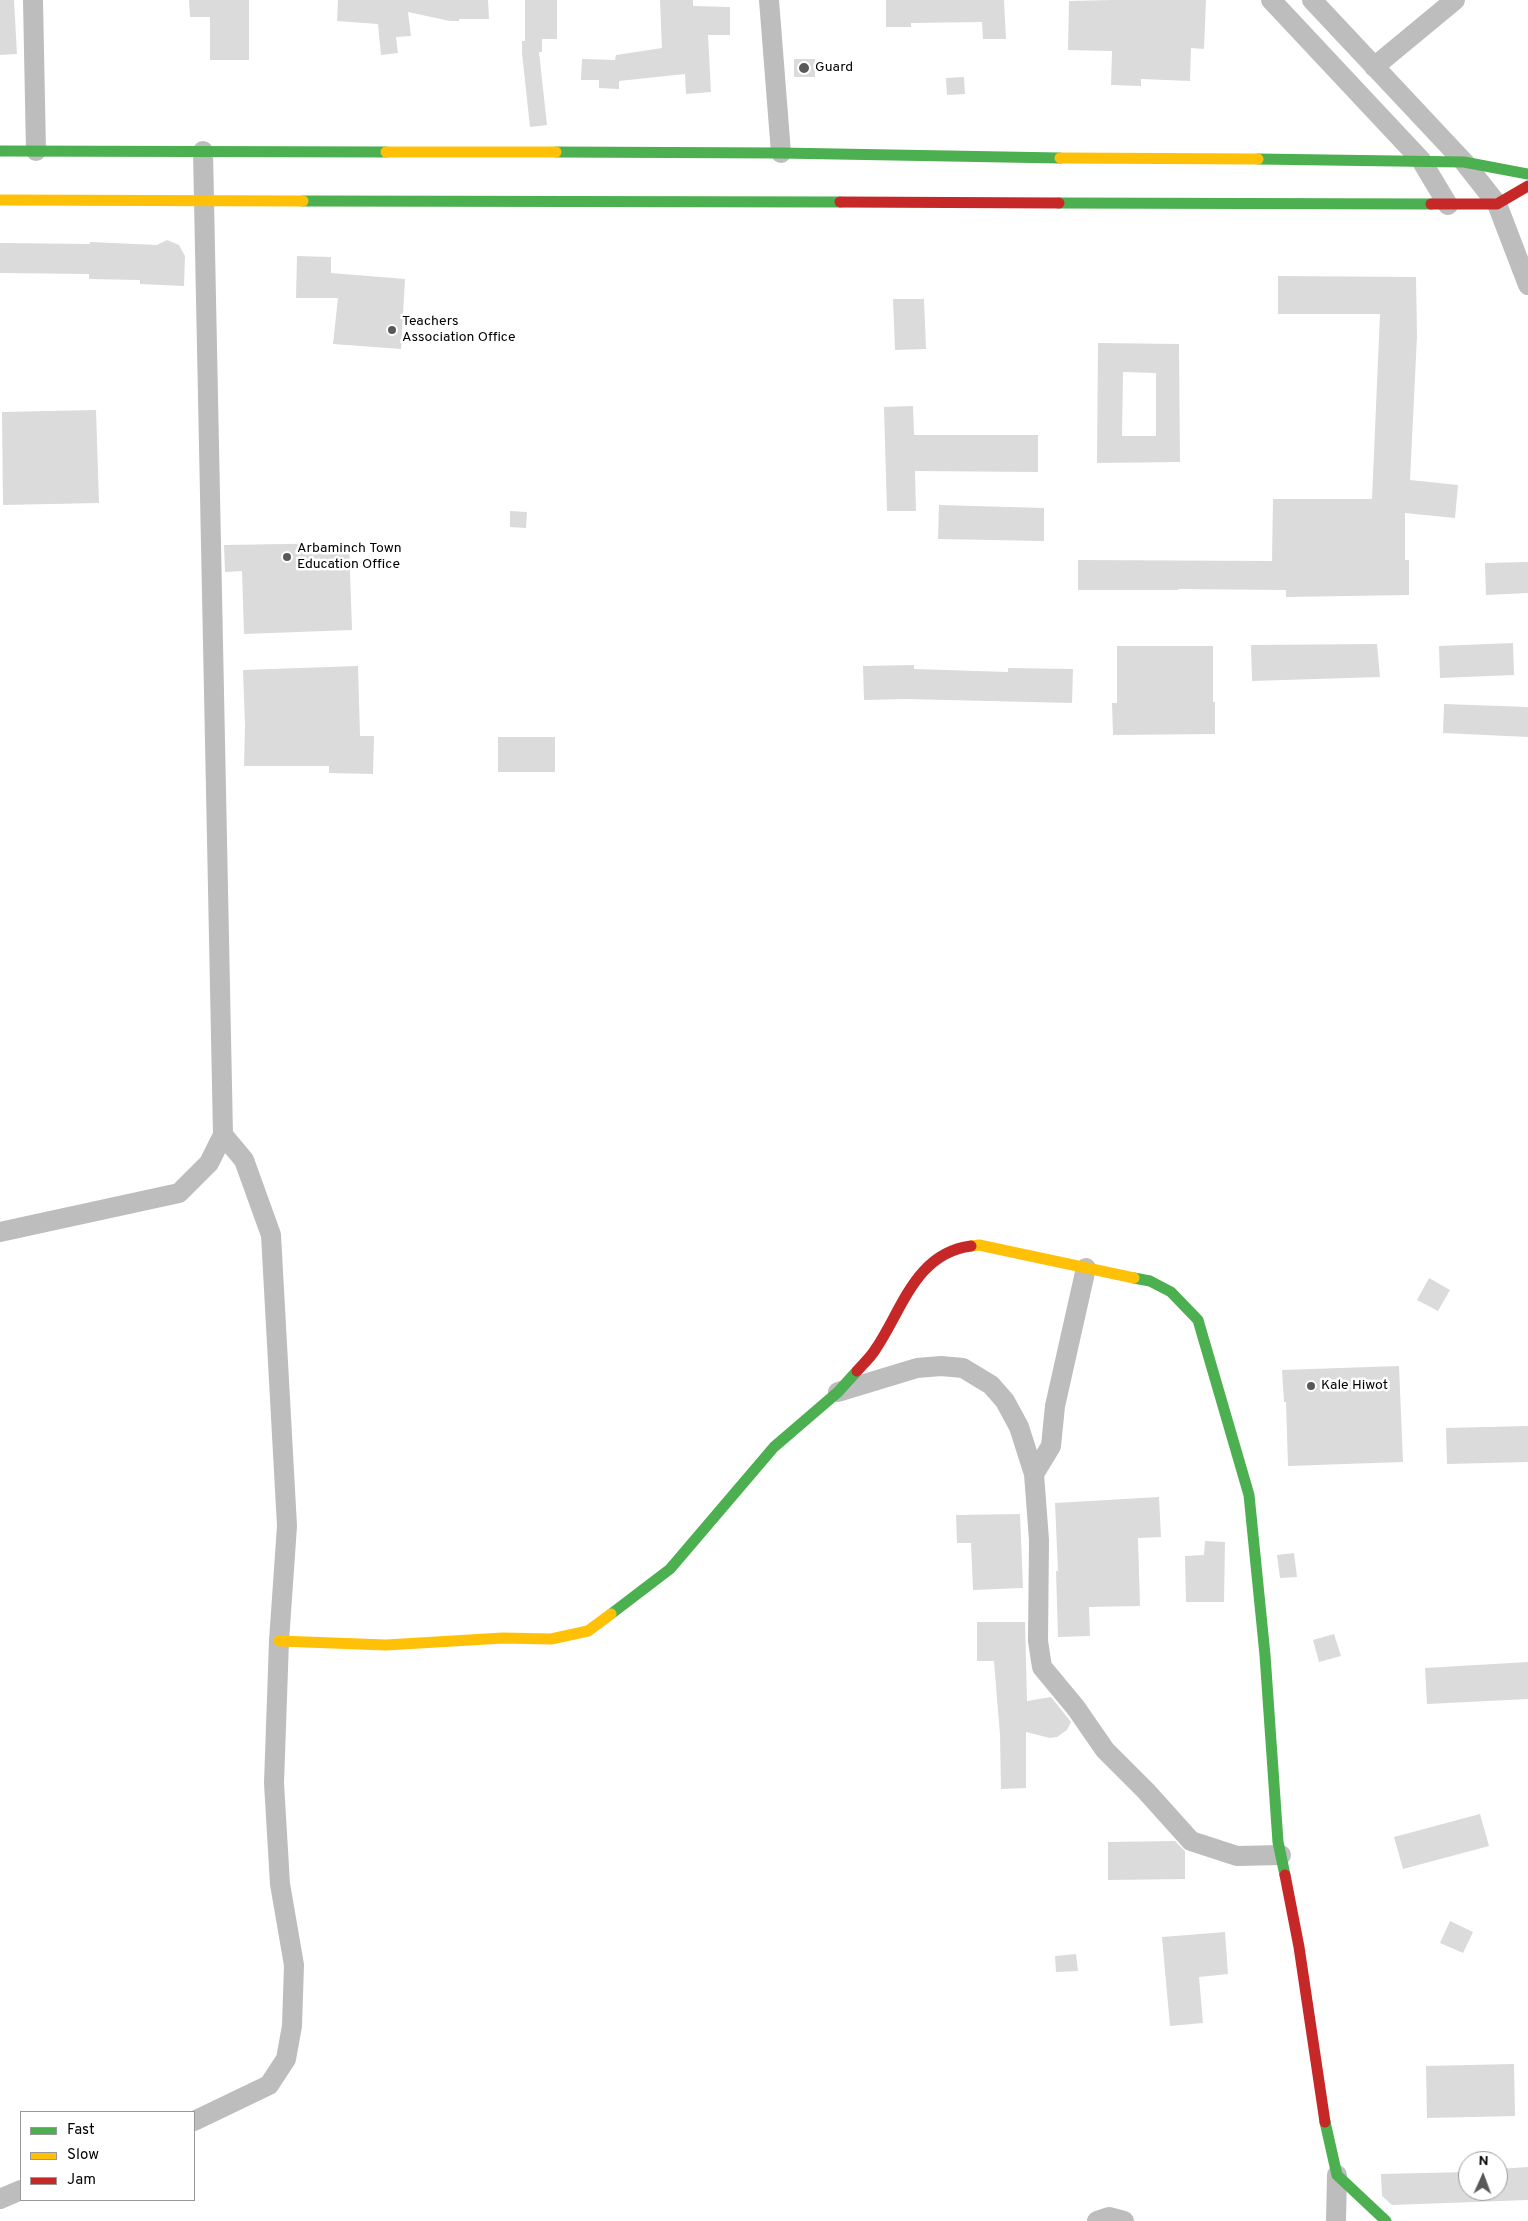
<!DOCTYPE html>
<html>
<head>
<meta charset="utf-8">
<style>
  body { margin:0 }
  #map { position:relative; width:1528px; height:2221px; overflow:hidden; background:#fff; font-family:Overpass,sans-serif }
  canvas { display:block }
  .legend { position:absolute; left:20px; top:2111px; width:175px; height:90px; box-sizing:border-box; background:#fff; border:1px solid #999; margin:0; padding:6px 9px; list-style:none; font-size:15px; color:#000 }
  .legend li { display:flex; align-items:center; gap:10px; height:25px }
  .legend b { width:25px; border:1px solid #999 }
  .north { position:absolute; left:1458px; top:2151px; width:50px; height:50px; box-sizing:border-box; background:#fff; border:1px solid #999; border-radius:50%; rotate:2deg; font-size:14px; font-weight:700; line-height:20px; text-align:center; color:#000 }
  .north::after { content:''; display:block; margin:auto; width:18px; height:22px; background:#595959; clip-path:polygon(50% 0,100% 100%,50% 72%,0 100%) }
</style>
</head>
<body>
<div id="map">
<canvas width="1528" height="2221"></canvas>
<ul class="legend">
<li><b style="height:6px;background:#4caf50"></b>Fast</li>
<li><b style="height:6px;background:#ffc107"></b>Slow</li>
<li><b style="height:6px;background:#c62828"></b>Jam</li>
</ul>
<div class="north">N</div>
</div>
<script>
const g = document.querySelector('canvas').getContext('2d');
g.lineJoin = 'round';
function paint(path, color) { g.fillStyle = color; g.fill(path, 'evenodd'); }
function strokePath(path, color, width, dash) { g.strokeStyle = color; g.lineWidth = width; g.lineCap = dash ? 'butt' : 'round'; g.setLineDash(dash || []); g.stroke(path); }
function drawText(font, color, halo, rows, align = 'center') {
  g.font = font + ' Overpass,sans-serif'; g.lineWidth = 5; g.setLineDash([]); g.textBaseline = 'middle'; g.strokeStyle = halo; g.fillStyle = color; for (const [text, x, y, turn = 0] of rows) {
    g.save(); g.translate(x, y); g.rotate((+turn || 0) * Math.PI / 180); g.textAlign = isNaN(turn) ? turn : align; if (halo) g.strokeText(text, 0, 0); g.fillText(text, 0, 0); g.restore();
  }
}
paint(new Path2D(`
  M 0,0 L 14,0 L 17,54 L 0,55 Z
  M 189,0 L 249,0 L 249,60 L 210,60 L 210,17 L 190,17 Z
  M 338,0 L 488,0 L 489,19 L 459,19 L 459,21 L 450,21 L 408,12 L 411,36 L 396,37 L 398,53 L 381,55 L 378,24 L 337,21 Z
  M 525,0 L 557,0 L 557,39 L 542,39 L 542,52 L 539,52 L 547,125 L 530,127 L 522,53 L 522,41 L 525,41 Z
  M 660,0 L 693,0 L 693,6 L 730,7 L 730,35 L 708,35 L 711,92 L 686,94 L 685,74 L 619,81 L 619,89 L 599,88 L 599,80 L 581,80 L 582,59 L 615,60 L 616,55 L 662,48 Z
  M 886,0 L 1004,0 L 1006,39 L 983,39 L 982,22 L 911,23 L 911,27 L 886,27 Z
  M 1113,0 L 1206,0 L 1204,49 L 1191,48 L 1190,81 L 1141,79 L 1141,86 L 1111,85 L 1112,51 L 1068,50 L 1069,1 Z
  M 794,59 L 815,59 L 815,77 L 794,77 Z
  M 964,77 L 965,94 L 947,95 L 946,78 Z
  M 167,240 L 179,245 L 185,256 L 184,286 L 140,284 L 140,280 L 89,279 L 89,274 L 0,273 L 0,243 L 90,244 L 90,242 L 157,245 Z
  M 297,256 L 331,257 L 331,273 L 405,279 L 401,349 L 333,344 L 338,298 L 296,298 Z
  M 1278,276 L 1416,277 L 1417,336 L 1410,480 L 1458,485 L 1455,518 L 1405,513 L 1405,560 L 1409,560 L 1409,595 L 1286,597 L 1286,590 L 1178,589 L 1178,590 L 1078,590 L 1078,560 L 1272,561 L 1273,499 L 1372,499 L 1380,314 L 1278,314 Z
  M 893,299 L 924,299 L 926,349 L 895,350 Z
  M 1098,343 L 1179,344 L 1180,462 L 1097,463 ZM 1123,372 L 1156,373 L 1156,436 L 1122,436 Z
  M 913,406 L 914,435 L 1038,435 L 1038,472 L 915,471 L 916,511 L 887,511 L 884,407 Z
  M 96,410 L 99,503 L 3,505 L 2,412 Z
  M 939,505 L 1044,508 L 1044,541 L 938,539 Z
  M 510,511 L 527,512 L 526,528 L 510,527 Z
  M 349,543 L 352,630 L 244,634 L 242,571 L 225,572 L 224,545 Z
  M 1528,562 L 1528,593 L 1486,595 L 1485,563 Z
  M 1513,643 L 1514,675 L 1440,678 L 1439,646 Z
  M 1377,644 L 1380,677 L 1252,681 L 1251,645 Z
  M 1117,646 L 1213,646 L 1213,702 L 1215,702 L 1215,734 L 1113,735 L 1112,703 L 1117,703 Z
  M 914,665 L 914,669 L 1008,672 L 1008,668 L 1073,669 L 1072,703 L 906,699 L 864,700 L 863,666 Z
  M 358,666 L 360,736 L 374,736 L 373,774 L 329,773 L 329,766 L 244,766 L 245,726 L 243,670 Z
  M 1444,704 L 1528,707 L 1528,737 L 1443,733 Z
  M 498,737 L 555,737 L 555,772 L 498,772 Z
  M 1429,1278 L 1450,1290 L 1438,1311 L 1417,1300 Z
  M 1399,1366 L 1403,1462 L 1288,1466 L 1286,1402 L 1284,1402 L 1282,1370 Z
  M 1528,1426 L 1528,1462 L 1447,1464 L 1446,1428 Z
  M 1159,1497 L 1161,1537 L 1138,1538 L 1140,1606 L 1089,1607 L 1090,1636 L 1058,1637 L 1056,1571 L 1058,1571 L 1055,1503 Z
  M 1020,1514 L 1023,1588 L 973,1590 L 971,1543 L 957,1543 L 956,1515 Z
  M 1205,1541 L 1225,1542 L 1224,1602 L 1186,1602 L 1185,1556 L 1204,1555 Z
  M 1294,1553 L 1297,1577 L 1280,1578 L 1277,1555 Z
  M 977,1622 L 1025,1622 L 1027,1701 L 1051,1697 L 1071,1722 L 1067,1730 L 1057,1737 L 1050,1738 L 1026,1732 L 1026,1788 L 1001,1789 L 1000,1735 L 994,1661 L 977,1661 Z
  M 1334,1634 L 1341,1656 L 1319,1662 L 1313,1640 Z
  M 1528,1662 L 1528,1699 L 1427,1704 L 1425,1668 Z
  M 1480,1814 L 1489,1846 L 1403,1869 L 1394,1837 Z
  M 1175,1841 L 1185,1851 L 1185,1879 L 1108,1880 L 1108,1842 Z
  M 1450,1921 L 1473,1932 L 1463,1953 L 1440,1943 Z
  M 1225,1932 L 1228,1974 L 1199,1977 L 1203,2023 L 1170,2026 L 1162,1937 Z
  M 1076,1954 L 1078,1971 L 1056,1972 L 1055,1956 Z
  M 1514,2064 L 1515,2116 L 1427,2118 L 1426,2066 Z
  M 1528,2167 L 1528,2200 L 1392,2205 L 1382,2196 L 1381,2174 L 1466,2172 L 1468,2170 L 1468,2191 L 1498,2191 L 1498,2169 Z`), '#dbdbdb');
strokePath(new Path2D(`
  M 33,0 L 36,151
  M 769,0 L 781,153
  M 1271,0 L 1421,160 L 1448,205
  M 1312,0 L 1464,162 L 1497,204 L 1528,285
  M 1374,67 L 1455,0
  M 0,1232 L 179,1193 L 209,1163 L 223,1135 L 203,151
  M 838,1392 L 917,1368 L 941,1366 L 963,1368 L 991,1385 L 1005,1401 L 1019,1427 L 1034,1474 L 1039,1540 L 1038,1641 L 1042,1667 L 1076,1708 L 1105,1750 L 1146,1791 L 1191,1841 L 1237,1856 L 1281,1855
  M 1034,1474 L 1051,1446 L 1055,1406 L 1086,1268
  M 194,2121 L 269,2085 L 286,2059 L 292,2026 L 294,1965 L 280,1884 L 274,1783 L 279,1641 L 287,1526 L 271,1235 L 244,1160 L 223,1135
  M 0,2199 L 21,2190
  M 1097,2221 L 1109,2217 L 1124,2221
  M 1336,2221 L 1337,2175`), '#bdbdbd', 20);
strokePath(new Path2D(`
  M 0,151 L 386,152
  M 556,152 L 781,153 L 1060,158
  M 1258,159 L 1464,162 L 1528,174
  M 303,201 L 840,202
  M 1059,203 L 1431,204
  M 1134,1278 L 1150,1281 L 1171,1292 L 1198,1320 L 1249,1495 L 1265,1655 L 1278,1842 L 1285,1875
  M 611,1614 L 670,1569 L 774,1447 L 838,1392 L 857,1371
  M 1325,2122 L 1337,2175 L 1386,2221`), '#4caf50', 11);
strokePath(new Path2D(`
  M 386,152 L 556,152
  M 1060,158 L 1258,159
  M 0,200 L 303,201
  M 971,1246 L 979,1245 L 1134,1278
  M 279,1641 L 386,1645 L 503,1638 L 551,1639 L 588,1631 L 611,1614`), '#ffc107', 11);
strokePath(new Path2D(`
  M 840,202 L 1059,203
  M 1431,204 L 1497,204 L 1528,186
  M 857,1371 C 863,1364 870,1358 875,1350 C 902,1311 915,1253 971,1246
  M 1285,1875 L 1299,1947 L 1325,2122`), '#c62828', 11);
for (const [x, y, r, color] of [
  [804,68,6,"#595959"],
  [392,330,5,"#595959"],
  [287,557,5,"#595959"],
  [1311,1386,5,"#595959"]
]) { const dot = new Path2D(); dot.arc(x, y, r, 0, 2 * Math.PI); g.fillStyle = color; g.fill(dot); strokePath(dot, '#fff', 2); }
drawText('14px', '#000', '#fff', [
  ["Guard",815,68],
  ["Teachers",402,322],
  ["Association Office",402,338],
  ["Arbaminch Town",297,549],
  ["Education Office",297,565],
  ["Kale Hiwot",1321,1386]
], 'left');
</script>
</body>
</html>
